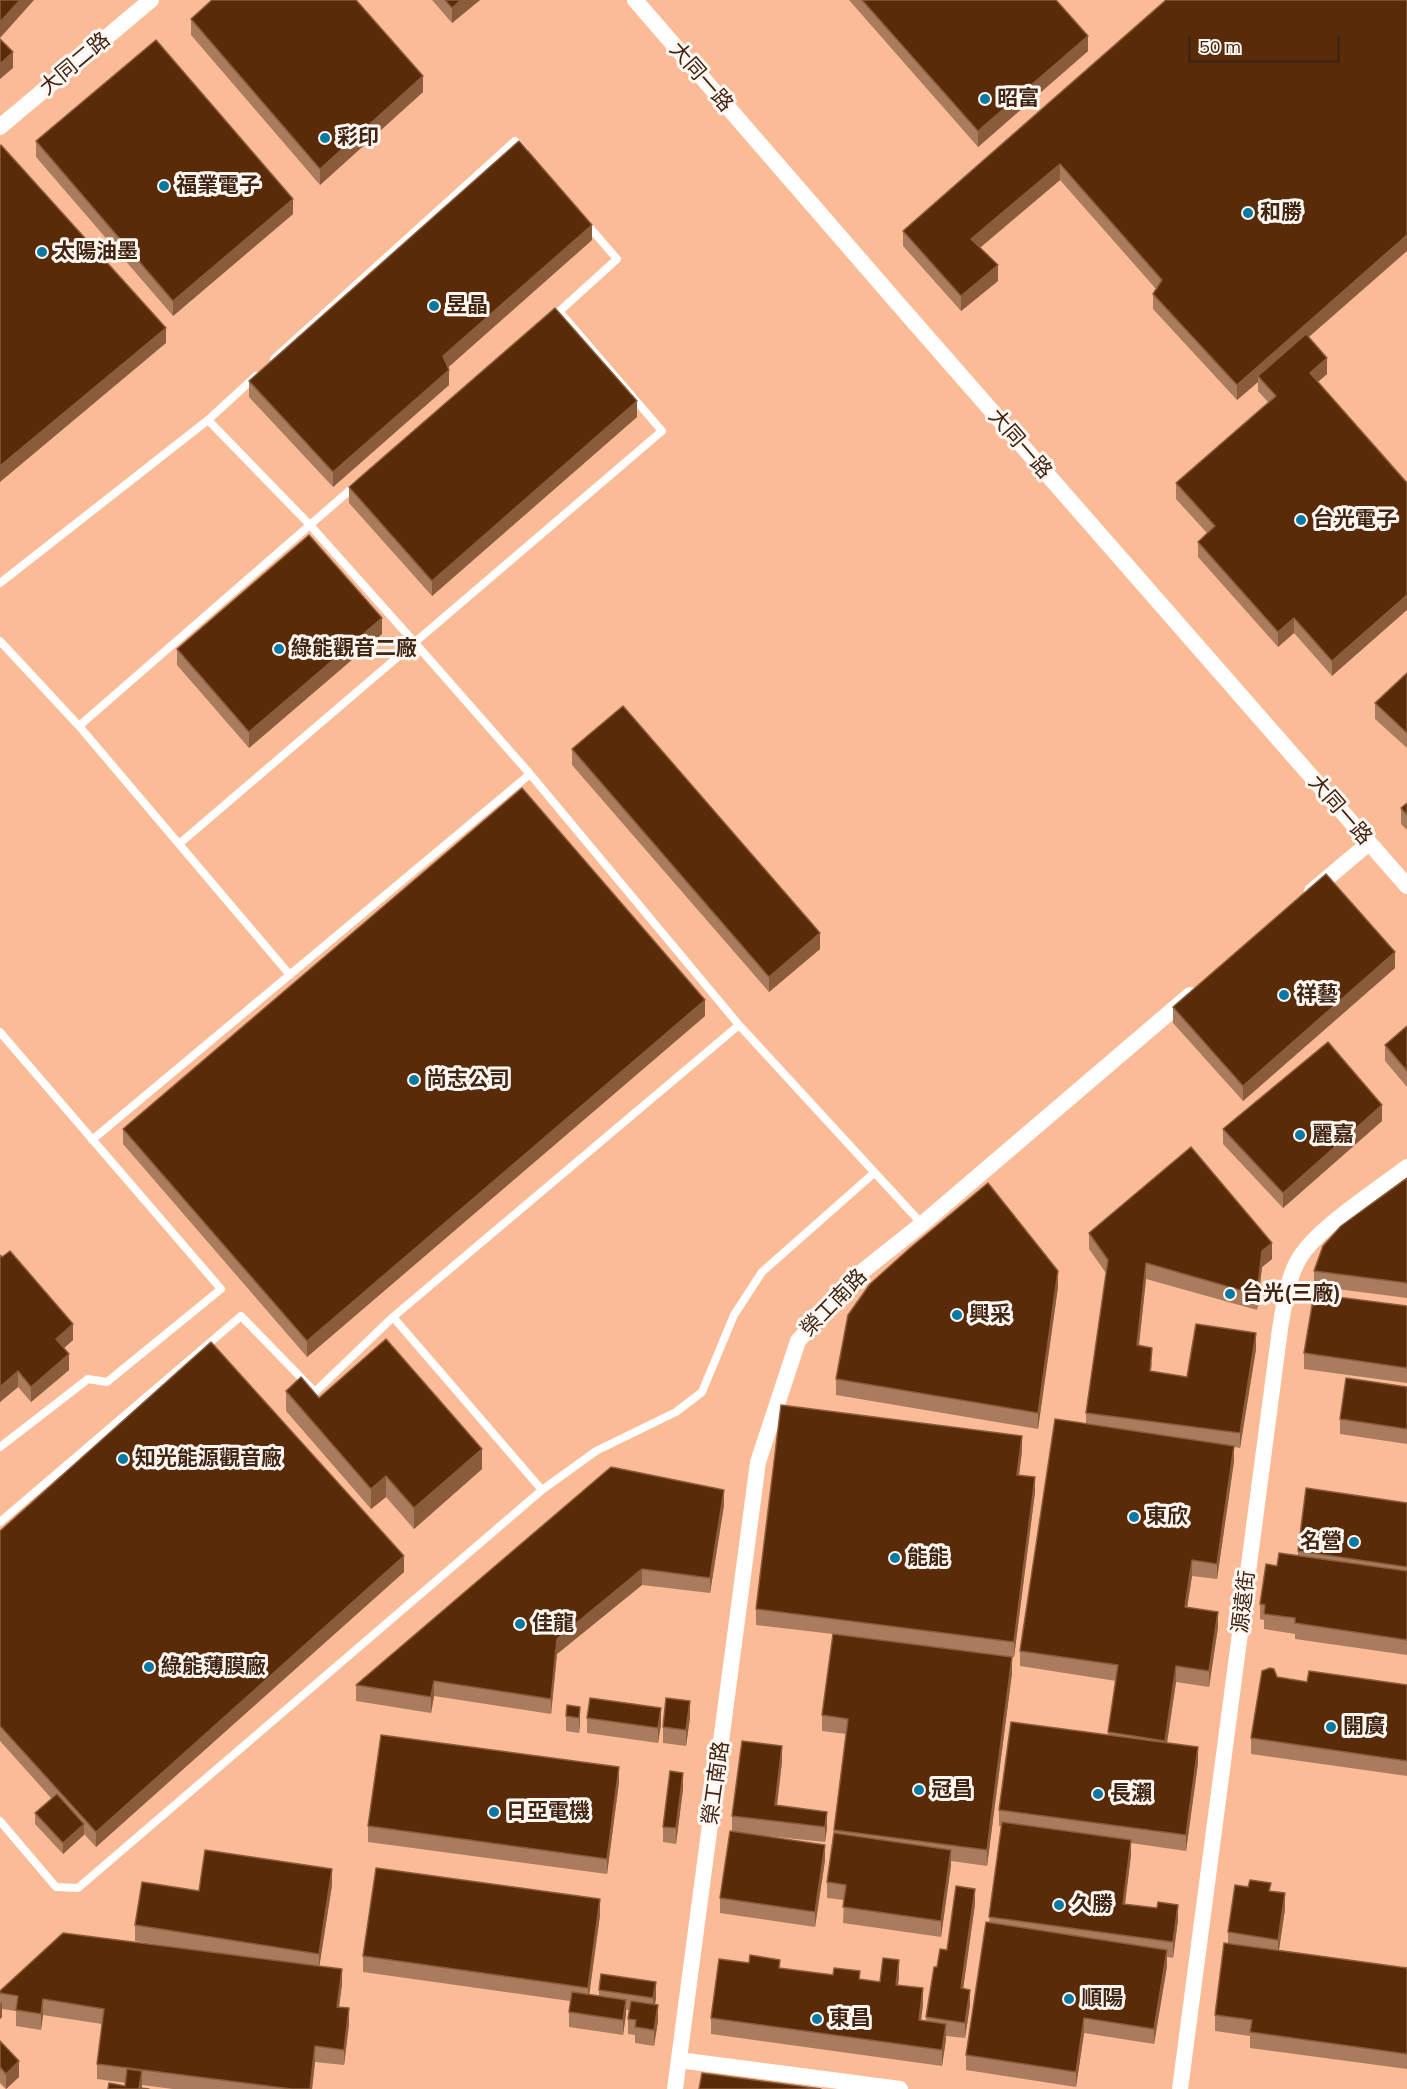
<!DOCTYPE html>
<html>
<head>
<meta charset="utf-8">
<style>
  body { margin:0 }
  #map { position:relative; width:1407px; height:2089px; overflow:hidden; background:#f9cdb3; font-family:Mulish,sans-serif }
  canvas { display:block }
  .scale { position:absolute; left:1188px; top:36px; width:152px; height:27px; box-sizing:border-box; border:3px solid #412513; border-top:0; padding-left:8px; font-size:18px; line-height:21px; white-space:nowrap; color:#412513; -webkit-text-stroke:4px #fef7f2; paint-order:stroke }
</style>
</head>
<body>
<div id="map">
<canvas width="1407" height="2089"></canvas>
<div class="scale">50 m</div>
</div>
<script>
const g = document.querySelector('canvas').getContext('2d');
g.lineJoin = 'round';
function paint(path, color) { g.fillStyle = color; g.fill(path, 'evenodd'); }
function strokePath(path, color, width, dash) { g.strokeStyle = color; g.lineWidth = width; g.lineCap = dash ? 'butt' : 'round'; g.setLineDash(dash || []); g.stroke(path); }
function drawText(font, color, halo, rows, align = 'center') {
  g.font = font + ' Mulish,"Noto Sans TC",sans-serif'; g.lineWidth = 6; g.setLineDash([]); g.textBaseline = 'middle'; g.strokeStyle = halo; g.fillStyle = color; for (const [text, x, y, turn = 0] of rows) {
    g.save(); g.translate(x, y); g.rotate((+turn || 0) * Math.PI / 180); g.textAlign = isNaN(turn) ? turn : align; if (halo) g.strokeText(text, 0, 0); g.fillText(text, 0, 0); g.restore();
  }
}
paint(new Path2D(`
  M 0,0 L 1407,0 L 1407,2089 L 5,2089 L 0,2085 Z`), '#fbbb96');
strokePath(new Path2D(`
  M 552,318 L 617,259 L 585,222
  M 274,359 L 515,141 L 524,151
  M 208,420 L 309,524 L 415,643 L 530,774 L 739,1025 L 922,1224
  M 0,583 L 208,420 L 256,376
  M 0,641 L 79,726 L 290,975
  M 79,726 L 357,484
  M 179,844 L 662,431 L 559,311
  M 0,1032 L 221,1289 L 107,1382 L 88,1379 L 0,1447
  M 92,1140 L 530,774
  M 393,1317 L 542,1490
  M 0,1522 L 241,1316 L 315,1392 L 393,1317 L 739,1025
  M 0,1821 L 56,1887 L 78,1888 L 542,1490 L 596,1451 L 676,1412 L 702,1392 L 734,1315 L 762,1272 L 874,1173`), '#fff', 8);
strokePath(new Path2D(`
  M 635,0 L 900,306 L 1407,886
  M 0,127 L 151,0
  M 1312,891 L 1369,843
  M 679,2060 L 900,2089
  M 675,2089 L 758,1462 L 798,1341 L 854,1278 L 922,1224 L 1190,995
  M 1180,2089 L 1280,1329 C 1284,1306 1287,1278 1300,1257 C 1320,1226 1376,1191 1407,1167`), '#fff', 16);
paint(new Path2D(`
  M 432,0 L 480,0 L 452,23 Z
  M 849,0 L 1056,0 L 1088,51 L 978,147 Z
  M 1166,0 L 1309,337 L 1327,374 L 1317,382 L 1407,483 L 1332,676 L 1294,633 L 1278,647 L 1198,557 L 1198,542 L 1207,533 L 1176,499 L 1176,483 L 1268,402 L 1258,391 L 1258,382 L 1237,400 L 1153,309 L 1153,294 L 1156,289 L 1060,180 L 980,248 L 998,281 L 961,311 L 903,246 L 903,231 Z
  M 191,19 L 423,92 L 320,185 L 191,35 Z
  M 36,141 L 293,214 L 173,316 L 36,157 Z
  M 592,240 L 448,367 L 449,385 L 333,487 L 249,397 L 249,381 Z
  M 637,417 L 432,596 L 349,503 L 349,487 Z
  M 382,634 L 249,748 L 177,665 L 177,649 Z
  M 1407,673 L 1407,748 L 1375,719 L 1375,703 Z
  M 572,749 L 820,949 L 769,992 L 572,765 Z
  M 1407,803 L 1407,830 L 1401,824 L 1401,808 Z
  M 1395,968 L 1243,1101 L 1173,1023 L 1173,1007 Z
  M 705,1016 L 307,1357 L 123,1144 L 123,1129 Z
  M 1407,1026 L 1407,1087 L 1385,1061 L 1385,1045 Z
  M 1382,1121 L 1283,1208 L 1223,1144 L 1223,1129 Z
  M 1407,1178 L 1407,1298 L 1314,1286 L 1314,1271 Z
  M 1089,1233 L 1272,1259 L 1262,1267 L 1257,1310 L 1146,1279 L 1139,1346 L 1152,1363 L 1151,1371 L 1187,1377 L 1256,1349 L 1240,1448 L 1234,1447 L 1234,1461 L 1217,1579 L 1192,1576 L 1187,1607 L 1218,1627 L 1209,1687 L 1176,1682 L 1167,1743 L 1198,1763 L 1186,1851 L 1131,1843 L 1131,1855 L 1125,1904 L 1178,1920 L 1173,1958 L 1167,1957 L 1167,1966 L 1154,2044 L 1084,2033 L 1076,2087 L 966,2070 L 966,2055 L 989,1923 L 1001,1826 L 999,1826 L 999,1810 L 1108,1735 L 1116,1681 L 1020,1666 L 1020,1651 L 1086,1423 L 1086,1413 L 1106,1273 L 1089,1249 Z
  M 0,1255 L 73,1340 L 64,1348 L 69,1370 L 31,1402 L 18,1387 L 0,1402 Z
  M 1058,1287 L 1038,1429 L 836,1395 L 836,1379 Z
  M 1407,1306 L 1407,1383 L 1304,1369 L 1304,1353 Z
  M 1407,1387 L 1407,1444 L 1340,1434 L 1340,1419 Z
  M 286,1391 L 319,1398 L 482,1469 L 414,1529 L 386,1497 L 371,1509 L 286,1411 Z
  M 1022,1451 L 1019,1475 L 1035,1492 L 1014,1657 L 850,1637 L 1012,1673 L 987,1866 L 951,1861 L 941,1937 L 843,1923 L 844,1900 L 827,1898 L 827,1882 L 846,1734 L 822,1731 L 822,1715 L 833,1634 L 756,1625 L 756,1609 Z
  M 1407,1503 L 1407,1655 L 1295,1639 L 1295,1634 L 1264,1629 L 1264,1620 L 1260,1619 L 1260,1604 L 1277,1566 L 1298,1556 L 1298,1551 Z
  M 724,1505 L 710,1593 L 642,1585 L 557,1654 L 551,1714 L 434,1696 L 431,1713 L 356,1701 L 356,1685 Z
  M 0,1531 L 404,1572 L 96,1847 L 84,1834 L 63,1854 L 35,1824 L 35,1813 L 52,1799 L 0,1741 Z
  M 1277,1677 L 1307,1682 L 1407,1685 L 1407,1776 L 1251,1754 L 1251,1738 Z
  M 580,1707 L 580,1722 L 579,1733 L 566,1731 L 566,1716 Z
  M 690,1717 L 686,1746 L 663,1743 L 663,1727 Z
  M 587,1718 L 661,1724 L 658,1743 L 587,1733 Z
  M 782,1761 L 777,1806 L 827,1828 L 825,1842 L 758,1835 L 825,1860 L 815,1927 L 720,1913 L 720,1898 L 732,1831 L 732,1816 Z
  M 619,1782 L 607,1874 L 368,1842 L 368,1826 Z
  M 683,1789 L 676,1844 L 663,1842 L 663,1827 Z
  M 332,1885 L 319,1966 L 342,1984 L 339,2007 L 349,2024 L 344,2065 L 315,2062 L 312,2089 L 173,2089 L 142,2085 L 125,2086 L 126,2083 L 97,2079 L 97,2064 L 102,2024 L 43,2015 L 41,2030 L 16,2026 L 16,2011 L 2,2009 L 2,2017 L 0,2019 L 0,1993 L 178,1948 L 135,1941 L 135,1925 L 199,1891 Z
  M 1271,1891 L 1285,1909 L 1279,1950 L 1407,1968 L 1407,2069 L 1250,2048 L 1250,2036 L 1215,2031 L 1215,2015 L 1228,1943 L 1228,1932 Z
  M 975,1904 L 963,1989 L 970,2005 L 965,2038 L 946,2036 L 942,2066 L 711,2034 L 711,2018 L 780,1968 L 880,1982 L 899,1976 L 898,1985 L 923,2004 L 921,2020 L 926,2021 L 926,2017 L 937,1967 L 947,1950 Z
  M 600,1915 L 589,1994 L 599,1996 L 599,1990 L 656,1998 L 655,2005 L 658,2021 L 654,2046 L 635,2043 L 635,2035 L 628,2034 L 628,2019 L 629,2010 L 626,2010 L 623,2035 L 569,2027 L 569,2012 L 570,2001 L 363,1972 L 363,1956 Z
  M 0,2041 L 19,2077 L 6,2089 L 0,2083 Z`), '#aa7c5e');
paint(new Path2D(`
  M 20,0 L 34,0 L 0,38 L 0,22 Z
  M 461,0 L 480,0 L 452,23 L 452,8 Z
  M 1088,36 L 1088,51 L 978,147 L 978,131 Z
  M 13,52 L 13,68 L 0,79 L 0,64 Z
  M 423,76 L 423,92 L 320,185 L 320,169 Z
  M 1060,164 L 1060,180 L 971,255 L 971,239 Z
  M 293,199 L 293,214 L 173,316 L 173,301 Z
  M 592,225 L 592,240 L 443,372 L 443,356 Z
  M 1407,235 L 1407,251 L 1261,379 L 1258,376 L 1258,382 L 1237,400 L 1237,385 Z
  M 998,265 L 998,281 L 961,311 L 961,296 Z
  M 166,328 L 166,343 L 0,482 L 0,466 Z
  M 1327,358 L 1327,374 L 1310,389 L 1310,373 Z
  M 449,370 L 449,385 L 333,487 L 333,472 Z
  M 637,401 L 637,417 L 432,596 L 432,581 Z
  M 1407,595 L 1407,610 L 1332,676 L 1332,661 Z
  M 382,618 L 382,634 L 249,748 L 249,732 Z
  M 1294,618 L 1294,633 L 1278,647 L 1278,632 Z
  M 820,933 L 820,949 L 769,992 L 769,977 Z
  M 1395,952 L 1395,968 L 1243,1101 L 1243,1086 Z
  M 705,1000 L 705,1016 L 307,1357 L 307,1341 Z
  M 1382,1105 L 1382,1121 L 1283,1208 L 1283,1193 Z
  M 1272,1243 L 1272,1259 L 1262,1267 L 1257,1310 L 1257,1295 L 1262,1251 Z
  M 1146,1263 L 1146,1279 L 1137,1361 L 1137,1345 Z
  M 1058,1271 L 1058,1287 L 1038,1429 L 1038,1413 Z
  M 73,1324 L 73,1340 L 56,1355 L 56,1339 Z
  M 1256,1333 L 1256,1349 L 1240,1448 L 1240,1433 Z
  M 69,1354 L 69,1370 L 31,1402 L 31,1387 Z
  M 18,1371 L 18,1387 L 0,1402 L 0,1387 Z
  M 1022,1436 L 1022,1451 L 1017,1490 L 1017,1475 Z
  M 1234,1446 L 1234,1461 L 1217,1579 L 1217,1564 Z
  M 482,1449 L 482,1469 L 414,1529 L 414,1508 Z
  M 386,1476 L 386,1497 L 371,1509 L 371,1489 Z
  M 1035,1477 L 1035,1492 L 1014,1657 L 1014,1642 Z
  M 724,1490 L 724,1505 L 710,1593 L 710,1578 Z
  M 404,1556 L 404,1572 L 96,1847 L 96,1832 Z
  M 1192,1560 L 1192,1576 L 1185,1622 L 1185,1607 Z
  M 642,1569 L 642,1585 L 557,1654 L 551,1714 L 551,1699 L 557,1639 Z
  M 1218,1612 L 1218,1627 L 1209,1687 L 1209,1671 Z
  M 1012,1657 L 1012,1673 L 987,1866 L 987,1850 Z
  M 1176,1666 L 1176,1682 L 1165,1756 L 1165,1741 Z
  M 434,1681 L 434,1696 L 431,1713 L 431,1697 Z
  M 690,1701 L 690,1717 L 686,1746 L 686,1730 Z
  M 580,1707 L 580,1722 L 579,1733 L 579,1718 Z
  M 661,1708 L 661,1724 L 658,1743 L 658,1728 Z
  M 782,1746 L 782,1761 L 775,1821 L 775,1805 Z
  M 1198,1747 L 1198,1763 L 1186,1851 L 1186,1835 Z
  M 619,1767 L 619,1782 L 607,1874 L 607,1859 Z
  M 683,1773 L 683,1789 L 676,1844 L 676,1828 Z
  M 827,1812 L 827,1828 L 825,1842 L 825,1827 Z
  M 84,1824 L 84,1835 L 63,1854 L 63,1843 Z
  M 1131,1840 L 1131,1855 L 1123,1919 L 1123,1904 Z
  M 825,1845 L 825,1860 L 815,1927 L 815,1912 Z
  M 951,1850 L 951,1866 L 941,1937 L 941,1921 Z
  M 332,1869 L 332,1885 L 319,1969 L 319,1954 Z
  M 975,1889 L 975,1904 L 961,2004 L 961,1988 Z
  M 1285,1893 L 1285,1909 L 1278,1956 L 1278,1940 Z
  M 600,1899 L 600,1915 L 588,2004 L 588,1988 Z
  M 1178,1905 L 1178,1920 L 1173,1958 L 1173,1942 Z
  M 1167,1950 L 1167,1966 L 1154,2044 L 1154,2029 Z
  M 899,1960 L 899,1976 L 896,2000 L 896,1985 Z
  M 342,1969 L 342,1984 L 337,2022 L 337,2007 Z
  M 656,1982 L 656,1998 L 653,2014 L 653,1998 Z
  M 923,1988 L 923,2004 L 919,2036 L 919,2020 Z
  M 970,1990 L 970,2005 L 965,2038 L 965,2023 Z
  M 43,1999 L 43,2015 L 41,2030 L 41,2014 Z
  M 626,2000 L 626,2015 L 623,2035 L 623,2020 Z
  M 2,2001 L 2,2017 L 0,2019 L 0,2004 Z
  M 658,2005 L 658,2021 L 654,2046 L 654,2030 Z
  M 349,2008 L 349,2024 L 344,2065 L 344,2050 Z
  M 1084,2018 L 1084,2033 L 1076,2087 L 1076,2072 Z
  M 946,2024 L 946,2040 L 942,2066 L 942,2050 Z
  M 315,2046 L 315,2062 L 312,2089 L 310,2089 Z
  M 19,2061 L 19,2077 L 6,2089 L 6,2074 Z
  M 142,2071 L 142,2089 L 139,2089 Z`), '#8a5c3c');
const building = new Path2D(`
  M 0,0 L 20,0 L 0,22 Z
  M 212,0 L 356,0 L 423,76 L 320,169 L 191,19 Z
  M 445,0 L 461,0 L 452,8 Z
  M 862,0 L 1056,0 L 1088,36 L 978,131 Z
  M 1166,0 L 1407,0 L 1407,235 L 1237,385 L 1153,294 L 1162,280 L 1060,164 L 971,239 L 998,265 L 961,296 L 903,231 Z
  M 0,39 L 13,52 L 0,64 Z
  M 156,40 L 293,199 L 173,301 L 36,141 Z
  M 519,141 L 592,225 L 443,356 L 449,370 L 333,472 L 249,381 Z
  M 1,145 L 166,328 L 0,466 L 0,146 Z
  M 555,308 L 637,401 L 432,581 L 349,487 Z
  M 1306,334 L 1327,358 L 1310,373 L 1407,483 L 1407,595 L 1332,661 L 1294,618 L 1278,632 L 1198,542 L 1215,526 L 1176,483 L 1276,396 L 1258,376 Z
  M 309,535 L 382,618 L 249,732 L 177,649 Z
  M 1407,673 L 1407,733 L 1375,703 Z
  M 623,706 L 820,933 L 769,977 L 572,749 Z
  M 522,788 L 705,1000 L 307,1341 L 123,1129 Z
  M 1407,803 L 1407,815 L 1401,808 Z
  M 1326,874 L 1395,952 L 1243,1086 L 1173,1007 Z
  M 1407,1026 L 1407,1071 L 1385,1045 Z
  M 1328,1042 L 1382,1105 L 1283,1193 L 1223,1129 Z
  M 1191,1147 L 1272,1243 L 1262,1251 L 1257,1295 L 1146,1263 L 1137,1345 L 1152,1348 L 1150,1371 L 1187,1377 L 1196,1324 L 1256,1333 L 1240,1433 L 1086,1413 L 1108,1260 L 1089,1233 Z
  M 1407,1178 L 1407,1283 L 1314,1271 L 1323,1246 L 1341,1226 Z
  M 988,1183 L 1058,1271 L 1038,1413 L 836,1379 L 848,1315 L 870,1284 L 910,1248 Z
  M 10,1251 L 73,1324 L 56,1339 L 69,1354 L 31,1387 L 18,1371 L 0,1387 L 0,1255 L 2,1257 Z
  M 1314,1294 L 1407,1306 L 1407,1368 L 1304,1353 Z
  M 386,1339 L 482,1449 L 414,1508 L 386,1476 L 371,1489 L 286,1391 L 301,1377 L 319,1398 Z
  M 211,1342 L 404,1556 L 96,1832 L 0,1726 L 0,1531 Z
  M 1346,1378 L 1407,1387 L 1407,1429 L 1340,1419 Z
  M 781,1405 L 1022,1436 L 1017,1475 L 1035,1477 L 1014,1642 L 756,1609 Z
  M 1055,1419 L 1234,1446 L 1217,1564 L 1192,1560 L 1185,1607 L 1218,1612 L 1209,1671 L 1176,1666 L 1165,1741 L 1108,1732 L 1118,1665 L 1020,1651 Z
  M 611,1467 L 724,1490 L 710,1578 L 642,1569 L 557,1639 L 551,1699 L 434,1681 L 431,1697 L 356,1685 Z
  M 1306,1488 L 1407,1503 L 1407,1567 L 1298,1551 Z
  M 1279,1553 L 1407,1571 L 1407,1640 L 1295,1623 L 1295,1618 L 1264,1614 L 1265,1605 L 1260,1604 L 1266,1564 L 1277,1566 Z
  M 833,1634 L 1012,1657 L 987,1850 L 834,1830 L 848,1719 L 822,1715 Z
  M 1270,1668 L 1274,1669 L 1277,1677 L 1307,1682 L 1309,1671 L 1407,1685 L 1407,1761 L 1251,1738 L 1262,1671 Z
  M 590,1698 L 661,1708 L 658,1728 L 587,1718 Z
  M 666,1698 L 690,1701 L 686,1730 L 663,1727 Z
  M 567,1705 L 580,1707 L 579,1718 L 566,1716 Z
  M 1011,1722 L 1198,1747 L 1186,1835 L 999,1810 Z
  M 381,1735 L 619,1767 L 607,1859 L 368,1826 Z
  M 742,1741 L 782,1746 L 775,1805 L 827,1812 L 825,1827 L 732,1816 Z
  M 670,1771 L 683,1773 L 676,1828 L 663,1827 Z
  M 57,1794 L 84,1824 L 63,1843 L 35,1813 Z
  M 1002,1822 L 1131,1840 L 1123,1904 L 1157,1908 L 1158,1902 L 1178,1905 L 1173,1942 L 989,1917 Z
  M 730,1831 L 825,1845 L 815,1912 L 720,1898 Z
  M 834,1833 L 951,1850 L 941,1921 L 843,1907 L 846,1885 L 827,1882 Z
  M 205,1850 L 332,1869 L 319,1954 L 135,1925 L 142,1882 L 199,1891 Z
  M 376,1868 L 600,1899 L 588,1988 L 363,1956 Z
  M 1250,1880 L 1271,1883 L 1269,1891 L 1285,1893 L 1278,1940 L 1228,1932 L 1235,1885 L 1248,1887 Z
  M 956,1886 L 975,1889 L 961,1988 L 970,1990 L 965,2023 L 926,2017 L 934,1967 L 937,1967 L 940,1949 L 947,1950 Z
  M 986,1922 L 1167,1950 L 1154,2029 L 1084,2018 L 1076,2072 L 966,2055 Z
  M 63,1933 L 342,1969 L 337,2007 L 349,2008 L 344,2050 L 315,2046 L 310,2089 L 292,2089 L 97,2064 L 104,2009 L 43,1999 L 41,2014 L 16,2010 L 18,1996 L 0,1993 L 0,1991 Z
  M 1224,1943 L 1407,1968 L 1407,2054 L 1250,2032 L 1252,2020 L 1215,2015 Z
  M 750,1955 L 780,1960 L 779,1968 L 833,1975 L 834,1968 L 860,1971 L 859,1979 L 880,1982 L 883,1958 L 899,1960 L 896,1985 L 923,1988 L 919,2020 L 946,2024 L 942,2050 L 711,2018 L 719,1959 L 749,1963 Z
  M 601,1974 L 656,1982 L 653,1998 L 599,1990 Z
  M 572,1992 L 626,2000 L 623,2020 L 569,2012 Z
  M 631,2001 L 658,2005 L 654,2030 L 635,2027 L 636,2020 L 628,2019 Z
  M 0,2041 L 19,2061 L 6,2074 L 0,2067 Z
  M 127,2069 L 142,2071 L 139,2088 L 149,2089 L 108,2089 L 109,2083 L 125,2086 Z
  M 702,2073 L 821,2089 L 699,2089 Z`);
paint(building, '#5a2b09');
strokePath(building, '#8a5c3c', 1.5);
for (const [x, y, r, color] of [
  [985,99,6,"#0779a2"],
  [325,138,6,"#0779a2"],
  [164,186,6,"#0779a2"],
  [1248,213,6,"#0779a2"],
  [42,252,6,"#0779a2"],
  [434,306,6,"#0779a2"],
  [1301,520,6,"#0779a2"],
  [279,649,6,"#0779a2"],
  [1284,995,6,"#0779a2"],
  [414,1080,6,"#0779a2"],
  [1300,1135,6,"#0779a2"],
  [1230,1294,6,"#0779a2"],
  [957,1315,6,"#0779a2"],
  [123,1459,6,"#0779a2"],
  [1134,1517,6,"#0779a2"],
  [1354,1542,6,"#0779a2"],
  [895,1558,6,"#0779a2"],
  [520,1624,6,"#0779a2"],
  [149,1667,6,"#0779a2"],
  [1331,1727,6,"#0779a2"],
  [919,1790,6,"#0779a2"],
  [1098,1794,6,"#0779a2"],
  [494,1812,6,"#0779a2"],
  [1059,1905,6,"#0779a2"],
  [1069,1999,6,"#0779a2"],
  [817,2019,6,"#0779a2"]
]) { const dot = new Path2D(); dot.arc(x, y, r, 0, 2 * Math.PI); g.fillStyle = color; g.fill(dot); strokePath(dot, '#fef7f2', 2); }
drawText('21px', '#412513', '#fef7f2', [
  ["大同二路",75,64,-40],
  ["大同一路",701,77,49],
  ["大同一路",1020,444,49],
  ["大同一路",1340,810,49],
  ["榮工南路",834,1303,-46],
  ["源遠街",1244,1602,-83],
  ["榮工南路",716,1783,-82]
]);
drawText('bold 21px', '#412513', '#fef7f2', [
  ["昭富",997,99],
  ["彩印",337,138],
  ["福業電子",176,186],
  ["和勝",1260,213],
  ["太陽油墨",54,252],
  ["昱晶",446,306],
  ["台光電子",1313,520],
  ["綠能觀音二廠",291,649],
  ["祥藝",1296,995],
  ["尚志公司",426,1080],
  ["麗嘉",1312,1135],
  ["台光(三廠)",1242,1294],
  ["興采",969,1315],
  ["知光能源觀音廠",135,1459],
  ["東欣",1146,1517],
  ["名營",1342,1542,"right"],
  ["能能",907,1558],
  ["佳龍",532,1624],
  ["綠能薄膜廠",161,1667],
  ["開廣",1343,1727],
  ["冠昌",931,1790],
  ["長瀨",1110,1794],
  ["日亞電機",506,1812],
  ["久勝",1071,1905],
  ["順陽",1081,1999],
  ["東昌",829,2019]
], 'left');
</script>
</body>
</html>
